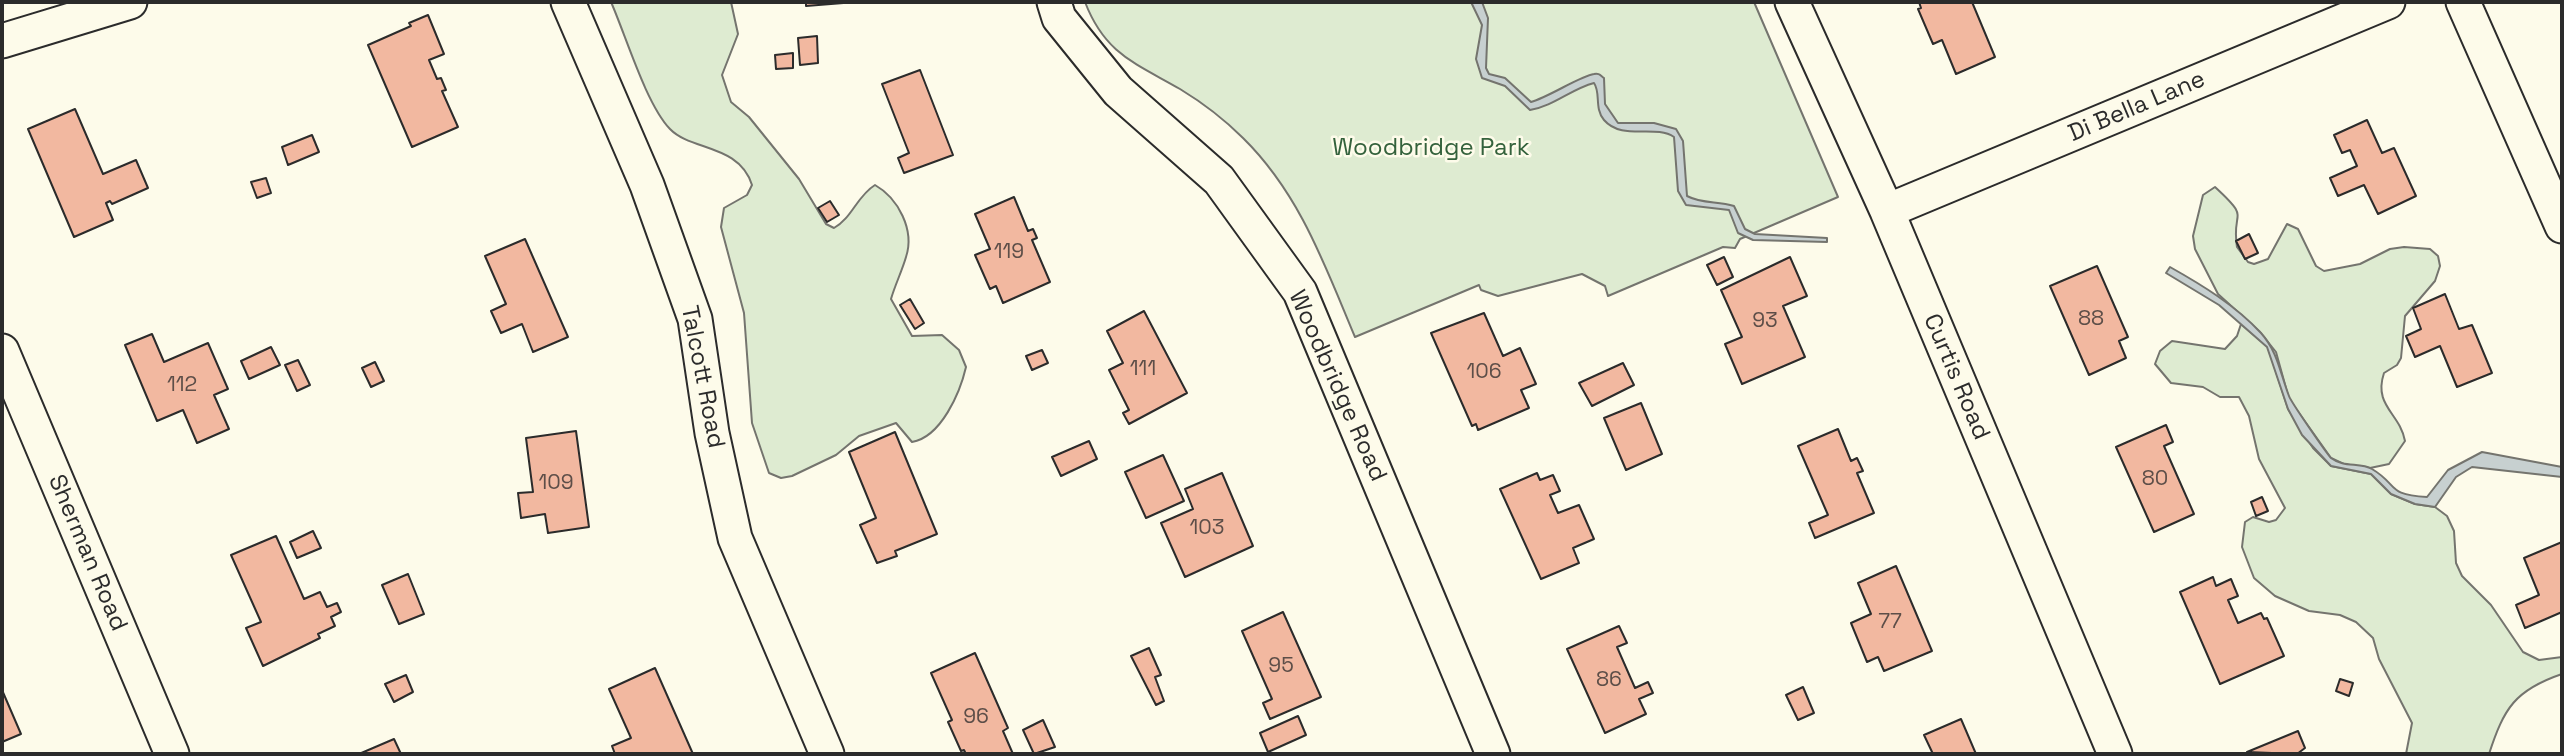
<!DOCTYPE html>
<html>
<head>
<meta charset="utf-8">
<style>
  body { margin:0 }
  #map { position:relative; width:2564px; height:756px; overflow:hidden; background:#fdfbea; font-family:"Space Grotesk",sans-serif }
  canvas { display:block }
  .frame { position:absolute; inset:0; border:4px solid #2b2b2b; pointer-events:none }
</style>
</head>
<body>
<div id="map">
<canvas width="2564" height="756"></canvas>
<div class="frame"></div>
</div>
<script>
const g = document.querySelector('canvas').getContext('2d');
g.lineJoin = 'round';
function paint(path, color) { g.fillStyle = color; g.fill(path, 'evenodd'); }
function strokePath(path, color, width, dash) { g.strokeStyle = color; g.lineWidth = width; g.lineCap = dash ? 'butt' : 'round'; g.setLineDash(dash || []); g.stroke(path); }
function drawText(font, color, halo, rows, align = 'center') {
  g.font = font + ' "Space Grotesk",sans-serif'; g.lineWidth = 5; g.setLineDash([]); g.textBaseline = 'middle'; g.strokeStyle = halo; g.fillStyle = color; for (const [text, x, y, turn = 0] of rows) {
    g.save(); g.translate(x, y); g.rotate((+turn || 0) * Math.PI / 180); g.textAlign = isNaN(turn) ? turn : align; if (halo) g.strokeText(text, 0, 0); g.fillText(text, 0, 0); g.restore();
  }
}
const green = new Path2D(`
  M 611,2 L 731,2 L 738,34 L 722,75 L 731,102 L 749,117 L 799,179 L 826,224 L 834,228 C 852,218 857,196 875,185 C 898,198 915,230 906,257 C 902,271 895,285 891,299 L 912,336 L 942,335 L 959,350 L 966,367 C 960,393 941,437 912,442 L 896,423 L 859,436 L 836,455 L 792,476 L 781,478 L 769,473 L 752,423 L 744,313 L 721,227 L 724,208 L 747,195 L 752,185 C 739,144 691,151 670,129 C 646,104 626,36 611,2 Z
  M 1085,2 L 1754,2 L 1838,197 L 1740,239 L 1735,248 L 1723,247 L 1608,296 L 1605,286 L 1582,274 L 1498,296 L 1481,290 L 1479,285 L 1355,337 C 1325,266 1300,194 1243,138 C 1224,119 1203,103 1180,89 C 1135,63 1105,54 1085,2 Z
  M 2215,187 C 2252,221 2231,209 2237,247 L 2248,262 L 2254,264 L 2268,259 L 2287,224 L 2298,229 L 2316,266 L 2324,271 L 2360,264 L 2390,249 L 2404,247 L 2430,249 L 2438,256 L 2440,266 L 2435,281 L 2405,316 L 2401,358 L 2397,365 L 2384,373 C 2373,406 2400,413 2405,441 L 2389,464 L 2370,468 L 2348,466 L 2331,458 L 2289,399 L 2276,352 L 2260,332 L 2218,294 L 2195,249 L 2193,236 L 2203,195 Z
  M 2241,324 L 2268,347 L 2288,409 L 2313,448 L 2331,466 L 2371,474 L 2391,494 L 2415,504 L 2435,507 L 2447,516 L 2454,531 L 2456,563 L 2462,576 L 2491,605 L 2523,652 L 2539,660 L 2562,657 L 2562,674 C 2515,690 2504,708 2489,754 L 2406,754 L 2412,723 L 2379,659 L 2373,638 L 2356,622 L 2340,615 L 2309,611 L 2275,596 L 2254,578 L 2242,547 L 2245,522 L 2253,517 L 2269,522 L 2276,520 L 2285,508 L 2259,459 L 2249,416 L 2239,397 L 2220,397 L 2203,387 L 2171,383 L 2155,364 L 2160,351 L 2172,341 L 2225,349 L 2237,336 Z`);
paint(green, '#deebd1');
strokePath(green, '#74746e', 2);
const water = new Path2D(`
  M 1471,2 L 1482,2 L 1488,18 L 1486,68 L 1489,74 L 1505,78 L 1531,102 C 1549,97 1580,76 1594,74 C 1599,73 1600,75 1604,78 L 1605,104 L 1618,123 L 1654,123 L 1676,129 L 1683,141 L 1687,196 C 1702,204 1717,201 1734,206 L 1745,229 L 1755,234 L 1827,238 L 1827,242 L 1753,240 L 1738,233 L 1729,210 L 1686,205 L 1678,191 L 1674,137 C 1655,124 1622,141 1604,120 C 1594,108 1601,93 1594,83 C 1571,89 1554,106 1530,110 L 1505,86 L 1482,78 L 1476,59 L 1482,25 Z
  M 2170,267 C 2202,285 2235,305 2261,333 C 2278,352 2280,373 2289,396 C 2291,402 2327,454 2331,458 C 2344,468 2360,462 2372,469 C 2399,485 2386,495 2427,497 L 2448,470 L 2482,452 L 2562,467 L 2562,477 L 2472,467 L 2456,477 L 2435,507 L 2415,504 L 2391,494 L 2371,474 L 2331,466 L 2302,435 L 2288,409 L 2267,347 L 2219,305 L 2166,273 Z`);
paint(water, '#c7d0d0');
strokePath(water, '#74746e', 2);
const building = new Path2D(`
  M 806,2 L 856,2 L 806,6 Z
  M 1919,2 L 1972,2 L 1995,57 L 1956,74 L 1942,40 L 1933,44 L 1918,9 L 1921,8 Z
  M 428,15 L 444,54 L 429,60 L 437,79 L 441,78 L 446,90 L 442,91 L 458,127 L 412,147 L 368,45 L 411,26 L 409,23 Z
  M 817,36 L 818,63 L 800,65 L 798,38 Z
  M 793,53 L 793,68 L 776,69 L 775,55 Z
  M 920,70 L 953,155 L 904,173 L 898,158 L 909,153 L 882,84 Z
  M 75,109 L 103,174 L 136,160 L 148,188 L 112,204 L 110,201 L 106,203 L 113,220 L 74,237 L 28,129 Z
  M 2367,120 L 2382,153 L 2394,148 L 2416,196 L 2378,214 L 2364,185 L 2338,196 L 2330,178 L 2357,166 L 2350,150 L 2342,153 L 2334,135 Z
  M 312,135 L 319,152 L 288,165 L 282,147 Z
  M 266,178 L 271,193 L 257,198 L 251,182 Z
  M 1014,197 L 1028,231 L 1033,229 L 1037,238 L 1032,240 L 1050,282 L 1003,303 L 996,286 L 990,289 L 975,255 L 990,249 L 975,214 Z
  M 830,201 L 839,215 L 827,222 L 818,208 Z
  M 2249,234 L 2258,253 L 2245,259 L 2236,241 Z
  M 525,239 L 568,337 L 533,352 L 522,324 L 501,333 L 491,311 L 506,304 L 485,256 Z
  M 1724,257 L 1733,277 L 1717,285 L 1707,265 Z
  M 1790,257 L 1807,296 L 1783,306 L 1805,357 L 1742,384 L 1725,344 L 1742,337 L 1721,290 Z
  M 2097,266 L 2128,337 L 2119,341 L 2126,358 L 2089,375 L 2050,286 Z
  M 2445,294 L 2459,329 L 2472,325 L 2492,373 L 2457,387 L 2440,346 L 2415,357 L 2406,336 L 2421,329 L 2413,308 Z
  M 910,299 L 924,323 L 915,329 L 900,305 Z
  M 1144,311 L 1187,393 L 1129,424 L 1123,413 L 1129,410 L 1109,370 L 1123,363 L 1107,331 Z
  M 1484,313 L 1503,356 L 1520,348 L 1536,384 L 1521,390 L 1529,408 L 1478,430 L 1476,424 L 1472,426 L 1431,333 Z
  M 152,334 L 164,362 L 208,343 L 228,389 L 214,395 L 229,429 L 197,443 L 183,410 L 157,421 L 125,345 Z
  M 271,347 L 280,365 L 249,379 L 241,361 Z
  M 1042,350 L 1048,363 L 1032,370 L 1026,356 Z
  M 298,360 L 310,385 L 297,391 L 285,365 Z
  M 375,362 L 384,381 L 371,387 L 362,368 Z
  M 1623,363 L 1634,385 L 1592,406 L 1579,383 Z
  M 1641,403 L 1662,454 L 1626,470 L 1604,418 Z
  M 2166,425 L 2173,442 L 2164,446 L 2194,514 L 2154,532 L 2116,447 Z
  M 1838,429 L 1851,461 L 1857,458 L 1863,471 L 1857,473 L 1874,513 L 1815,538 L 1809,523 L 1828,515 L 1798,446 Z
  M 576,431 L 589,527 L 548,533 L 545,514 L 521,518 L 518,493 L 533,492 L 526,438 Z
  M 895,432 L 937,534 L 895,551 L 897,556 L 877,563 L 860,525 L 876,518 L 849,452 Z
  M 1089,441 L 1097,459 L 1061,476 L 1052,457 Z
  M 1163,455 L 1184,501 L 1146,518 L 1125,472 Z
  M 1222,473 L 1253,546 L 1185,577 L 1161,523 L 1193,509 L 1185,489 Z
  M 1537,473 L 1540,480 L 1553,475 L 1560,491 L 1550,495 L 1558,513 L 1579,505 L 1594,539 L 1573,548 L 1579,563 L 1541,579 L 1500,489 Z
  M 2262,497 L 2268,511 L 2256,516 L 2251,502 Z
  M 313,531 L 321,548 L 297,558 L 290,542 Z
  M 276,536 L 304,599 L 320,592 L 327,607 L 337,603 L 341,612 L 331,617 L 335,626 L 318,634 L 320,638 L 263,666 L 246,628 L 261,622 L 231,555 Z
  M 2562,542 L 2562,612 L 2525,628 L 2516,605 L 2539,595 L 2524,558 Z
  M 1896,566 L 1932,651 L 1884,671 L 1878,657 L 1867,662 L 1851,623 L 1871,614 L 1858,583 Z
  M 408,574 L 424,614 L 399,624 L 382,585 Z
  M 2213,577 L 2216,586 L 2231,579 L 2238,596 L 2228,600 L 2238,623 L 2261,613 L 2264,619 L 2267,618 L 2284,656 L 2220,684 L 2180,592 Z
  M 1283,612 L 1321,697 L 1270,719 L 1263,703 L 1272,699 L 1242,631 Z
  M 1619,626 L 1627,643 L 1617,647 L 1635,688 L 1648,682 L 1653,693 L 1639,699 L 1646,714 L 1605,733 L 1567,649 Z
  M 1149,648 L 1161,675 L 1155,677 L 1164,701 L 1156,705 L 1131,656 Z
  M 975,653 L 1008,728 L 1003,731 L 1013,754 L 966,754 L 964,750 L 961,751 L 948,722 L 952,720 L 931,673 Z
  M 655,668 L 693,754 L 615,754 L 612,746 L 631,738 L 609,689 Z
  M 406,675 L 413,692 L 394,702 L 385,684 Z
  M 2340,679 L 2353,683 L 2349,696 L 2336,691 Z
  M 1803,687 L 1814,713 L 1798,720 L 1786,695 Z
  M 2,690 L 21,734 L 2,742 Z
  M 1298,716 L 1306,735 L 1268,752 L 1260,733 Z
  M 1961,719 L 1976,754 L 1933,754 L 1924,735 Z
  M 1043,720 L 1055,747 L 1034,754 L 1023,730 Z
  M 2298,731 L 2305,748 L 2297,754 L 2247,752 Z
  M 394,739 L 401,754 L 359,754 Z`);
paint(building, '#f2b8a0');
strokePath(building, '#2b2b2b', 2);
const minor = new Path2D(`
  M 568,2 L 647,185 L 695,319 L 712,433 L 735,538 L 827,754
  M 1054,2 L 1059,18 L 1118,91 L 1219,180 L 1300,292 L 1493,754
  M 1792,2 L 1887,211 L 2115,754
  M 2463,2 L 2562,226
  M 2,41 L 130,2
  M 1887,211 L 2388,2
  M 2,351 L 172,754`);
strokePath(minor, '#2b2b2b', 37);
strokePath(minor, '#fdfbea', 33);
drawText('21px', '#5d4e48', null, [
  ["119",1009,252],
  ["88",2091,319],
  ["93",1765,321],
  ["111",1143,369],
  ["106",1484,372],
  ["112",182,385],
  ["80",2155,479],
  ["109",556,483],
  ["103",1207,528],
  ["77",1890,622],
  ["95",1281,666],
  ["86",1609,680],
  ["96",976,717]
]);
drawText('24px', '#2b2b2b', '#fdfbea', [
  ["Di Bella Lane",2137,107,-23],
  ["Talcott Road",702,377,79],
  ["Curtis Road",1956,377,67],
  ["Woodbridge Road",1337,386,66],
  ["Sherman Road",87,553,67]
]);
drawText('24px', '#34623c', '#fdfbea', [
  ["Woodbridge Park",1431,148]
]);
</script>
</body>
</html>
